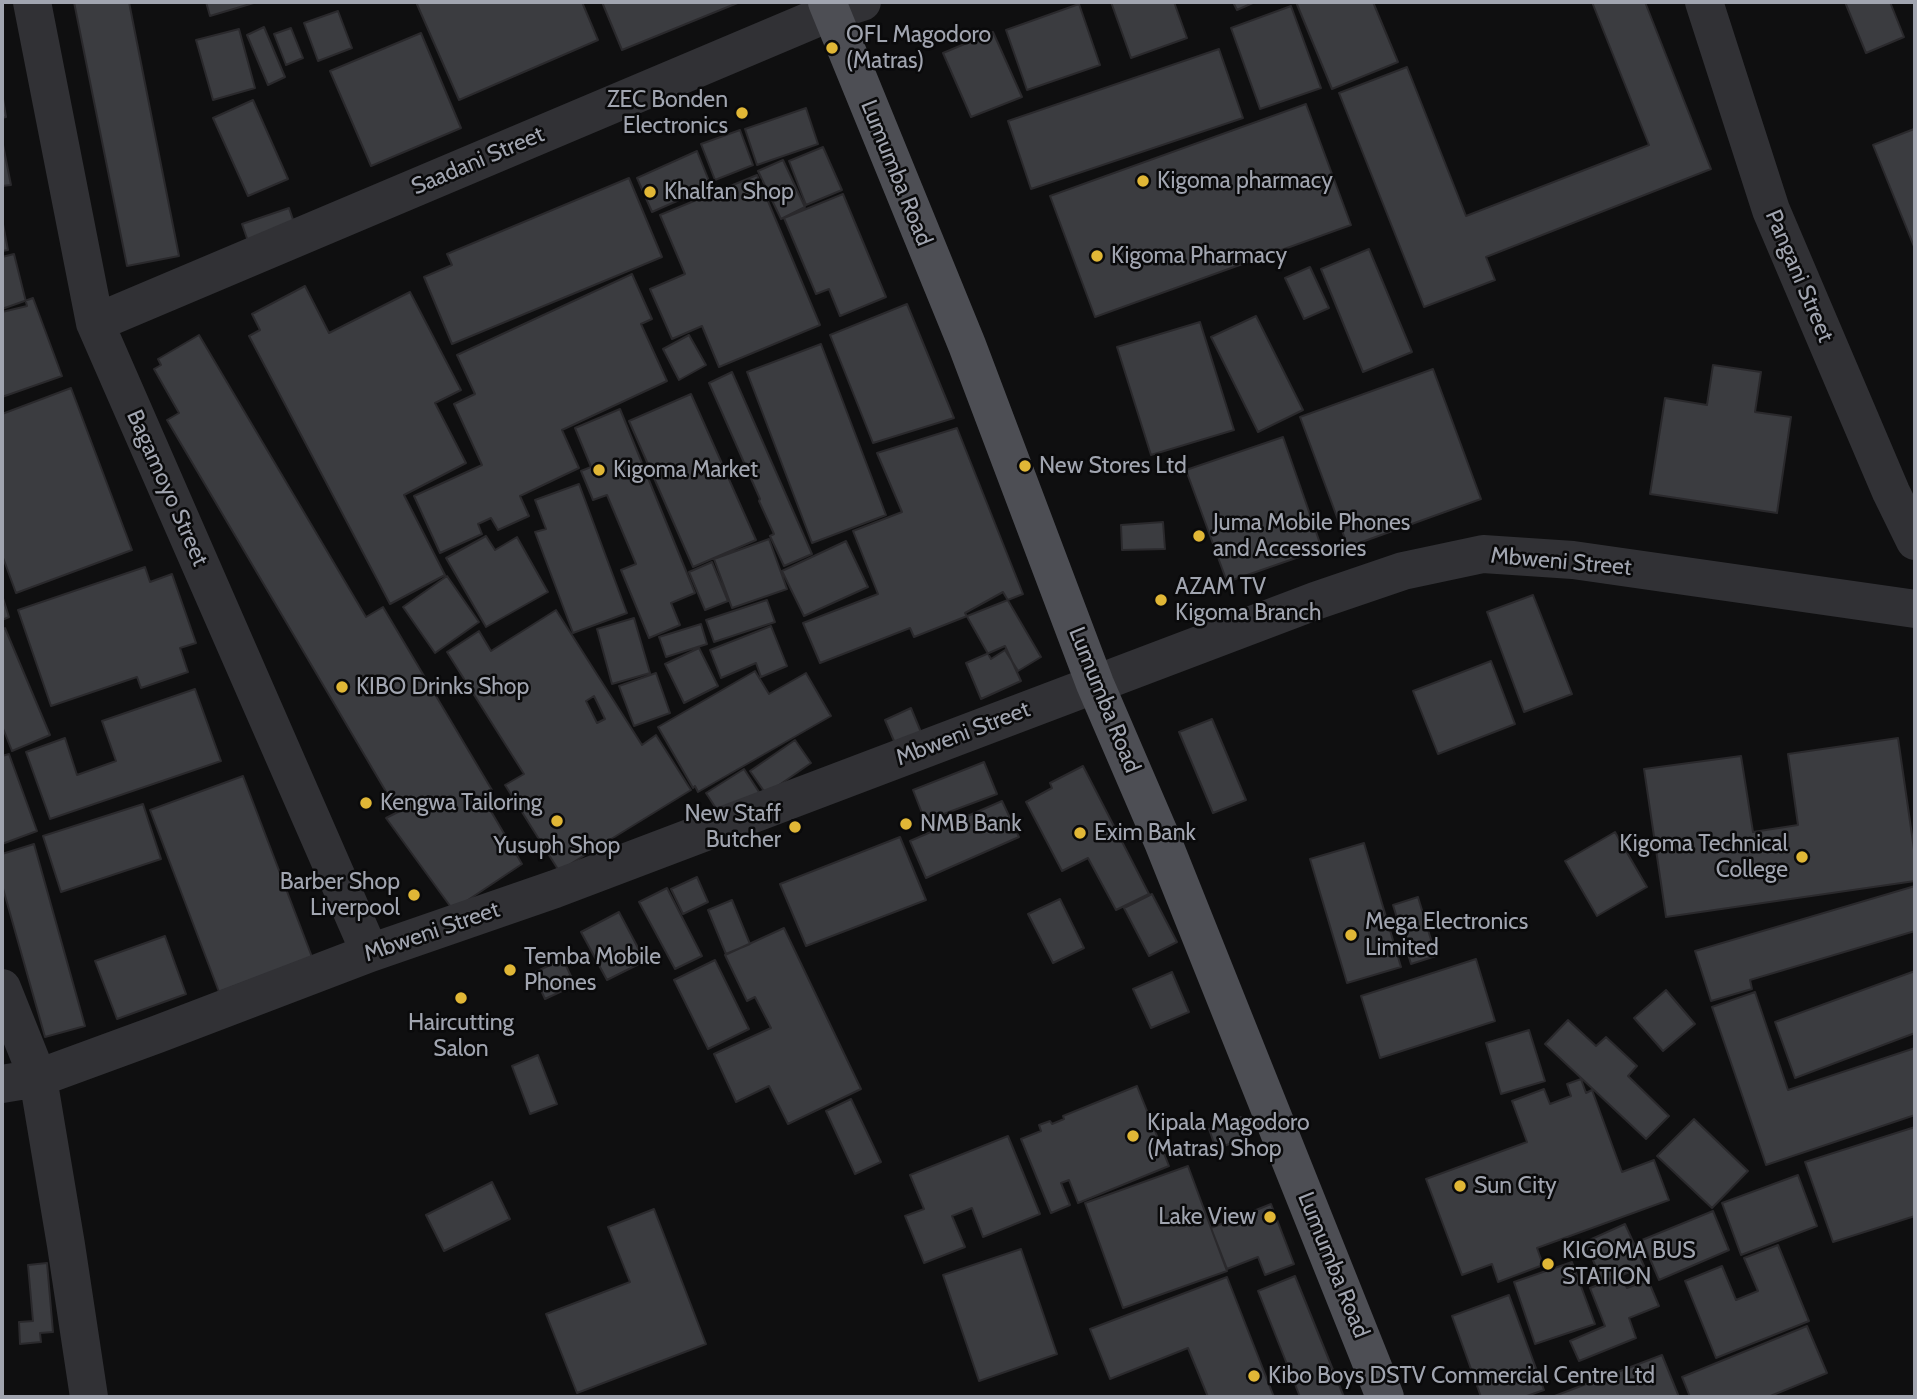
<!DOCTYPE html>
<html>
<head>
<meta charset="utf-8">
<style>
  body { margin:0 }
  #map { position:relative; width:1917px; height:1399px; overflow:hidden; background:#0f0f10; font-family:Cabin,sans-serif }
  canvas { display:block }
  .frame { position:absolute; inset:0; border:4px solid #a1a5b0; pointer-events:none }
</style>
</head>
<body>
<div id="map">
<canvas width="1917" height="1399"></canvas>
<div class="frame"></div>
</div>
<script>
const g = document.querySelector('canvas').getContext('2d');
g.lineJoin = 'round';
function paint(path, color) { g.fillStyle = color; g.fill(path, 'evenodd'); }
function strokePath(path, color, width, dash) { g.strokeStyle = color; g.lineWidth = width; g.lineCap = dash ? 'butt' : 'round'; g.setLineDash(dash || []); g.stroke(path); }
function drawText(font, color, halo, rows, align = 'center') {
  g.font = font + ' Cabin,sans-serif'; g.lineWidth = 5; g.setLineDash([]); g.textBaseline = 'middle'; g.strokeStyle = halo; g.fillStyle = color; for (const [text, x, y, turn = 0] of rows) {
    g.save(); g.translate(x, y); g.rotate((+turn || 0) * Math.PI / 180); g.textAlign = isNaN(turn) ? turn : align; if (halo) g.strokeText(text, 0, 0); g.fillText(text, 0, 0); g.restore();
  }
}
const building = new Path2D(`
  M 74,2 L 129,2 L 179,256 L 127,266 Z
  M 206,2 L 257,2 L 210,16 Z
  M 416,2 L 582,2 L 598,40 L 459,100 Z
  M 602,2 L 740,2 L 622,50 Z
  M 1111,2 L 1174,2 L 1187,38 L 1131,58 Z
  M 1233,2 L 1255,2 L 1237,10 Z
  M 1296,2 L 1373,2 L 1398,62 L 1332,89 Z
  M 1592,2 L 1645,2 L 1711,169 L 1486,257 L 1495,280 L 1424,307 L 1339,93 L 1407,67 L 1466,216 L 1649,145 Z
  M 1845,2 L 1890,2 L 1904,37 L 1866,53 Z
  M 1079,4 L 1100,65 L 1027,90 L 1006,30 Z
  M 1291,6 L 1321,88 L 1260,109 L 1231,28 Z
  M 338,11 L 352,48 L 318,61 L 304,23 Z
  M 264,27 L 285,77 L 268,85 L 247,35 Z
  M 291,28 L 303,58 L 286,65 L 274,34 Z
  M 239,29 L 255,88 L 213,100 L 196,40 Z
  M 993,32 L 1022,97 L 971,117 L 943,53 Z
  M 421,33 L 461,128 L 371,166 L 330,71 Z
  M 1219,49 L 1243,118 L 1031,189 L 1008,121 Z
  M 2,93 L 6,117 L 2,118 Z
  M 253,100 L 288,179 L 248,196 L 213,118 Z
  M 1306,104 L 1351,225 L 1095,317 L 1050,196 Z
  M 806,108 L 818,144 L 757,165 L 745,129 Z
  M 1914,129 L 1915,131 L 1915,249 L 1873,145 Z
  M 740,130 L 753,165 L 715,180 L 701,144 Z
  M 2,140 L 11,185 L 2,186 Z
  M 823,147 L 842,190 L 806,205 L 789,161 Z
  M 697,151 L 711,186 L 652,212 L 637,178 Z
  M 783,160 L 805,207 L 781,219 L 758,171 Z
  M 757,175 L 820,325 L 719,367 L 702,326 L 672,339 L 650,289 L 685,274 L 660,215 Z
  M 629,178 L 662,257 L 452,344 L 424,277 L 452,265 L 447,254 Z
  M 843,194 L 886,297 L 840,316 L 829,289 L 816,294 L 784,218 Z
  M 289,208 L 299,237 L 252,253 L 242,224 Z
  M 2,219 L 8,250 L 2,251 Z
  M 1369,249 L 1412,352 L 1363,372 L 1321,269 Z
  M 14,254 L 27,306 L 2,312 L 2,257 Z
  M 1310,267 L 1329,308 L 1304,319 L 1285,278 Z
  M 632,274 L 652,319 L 641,324 L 667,381 L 562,430 L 579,468 L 520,496 L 529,516 L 498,530 L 491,518 L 478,524 L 482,534 L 440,553 L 414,496 L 482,465 L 454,404 L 475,394 L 457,355 Z
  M 305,286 L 329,333 L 410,292 L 461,390 L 435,403 L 466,463 L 404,495 L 445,575 L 390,604 L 249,336 L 260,330 L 252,314 Z
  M 33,298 L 62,376 L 2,397 L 2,309 Z
  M 907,304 L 954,418 L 873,443 L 830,335 Z
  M 1256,316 L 1303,410 L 1258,432 L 1211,337 Z
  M 1200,322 L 1234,430 L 1151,455 L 1117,347 Z
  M 199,335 L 366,617 L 383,607 L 492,790 L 482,796 L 522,864 L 453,910 L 386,818 L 398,812 L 167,420 L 179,413 L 154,369 L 161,365 L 158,359 Z
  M 689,335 L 706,365 L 679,380 L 663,349 Z
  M 821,344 L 886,515 L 812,543 L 747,372 Z
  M 1713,365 L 1761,372 L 1755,412 L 1791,417 L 1777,513 L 1650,494 L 1665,398 L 1707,405 Z
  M 1433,369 L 1481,499 L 1348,547 L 1300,417 Z
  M 732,372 L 812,554 L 784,566 L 770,536 L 774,534 L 759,501 L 760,499 L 709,383 Z
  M 71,388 L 132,550 L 16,593 L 2,555 L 2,414 Z
  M 691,394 L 756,540 L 693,567 L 629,421 Z
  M 620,409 L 695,593 L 671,603 L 680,625 L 649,638 L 621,570 L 636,564 L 607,495 L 593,500 L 581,471 L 591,467 L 575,428 Z
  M 957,428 L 1023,594 L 914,637 L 910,628 L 820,663 L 803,623 L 878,594 L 853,531 L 902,512 L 877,453 Z
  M 1283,437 L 1322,549 L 1227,582 L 1186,470 Z
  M 579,484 L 627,613 L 573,633 L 535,532 L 546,529 L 535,500 Z
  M 1163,522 L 1165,549 L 1122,550 L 1121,525 Z
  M 486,536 L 495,550 L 517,537 L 548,592 L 486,627 L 446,558 Z
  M 769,539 L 787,589 L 732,608 L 714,559 Z
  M 846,541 L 868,587 L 804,616 L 782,571 Z
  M 712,562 L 728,601 L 705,610 L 689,572 Z
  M 145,567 L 150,582 L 172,574 L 196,643 L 180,648 L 188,672 L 141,688 L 137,677 L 51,706 L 18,610 Z
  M 447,576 L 479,622 L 435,653 L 403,607 Z
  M 1003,592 L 1041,657 L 1018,671 L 1005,650 L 991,659 L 965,613 Z
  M 2,595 L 9,617 L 2,620 Z
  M 1533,595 L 1572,694 L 1524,712 L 1487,612 Z
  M 767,600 L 775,622 L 714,642 L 706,620 Z
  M 556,610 L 642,745 L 656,735 L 691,790 L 559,871 L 505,785 L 524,774 L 447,652 L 479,631 L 491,651 ZM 594,696 L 605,719 L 597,723 L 586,701 Z
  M 634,618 L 650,673 L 612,684 L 597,629 Z
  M 701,624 L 707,644 L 666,657 L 659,637 Z
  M 771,626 L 787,666 L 761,677 L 756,663 L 721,678 L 710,650 Z
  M 5,628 L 50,735 L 12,751 L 2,726 L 2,630 Z
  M 1005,646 L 1021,681 L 981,699 L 966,663 Z
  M 699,648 L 718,686 L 684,703 L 665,664 Z
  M 1491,661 L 1515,724 L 1438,754 L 1413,691 Z
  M 755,671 L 769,694 L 806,673 L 831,716 L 698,792 L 695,786 L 693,788 L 658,727 Z
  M 656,673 L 670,713 L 634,726 L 619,686 Z
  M 195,689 L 221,761 L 50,819 L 26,752 L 65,738 L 77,775 L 116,761 L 102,721 Z
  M 911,708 L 923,737 L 897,748 L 885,720 Z
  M 1212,719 L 1246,800 L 1213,813 L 1179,732 Z
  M 1898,738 L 1915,856 L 1915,881 L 1666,917 L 1644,769 L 1741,756 L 1753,832 L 1798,825 L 1788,754 Z
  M 795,740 L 811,763 L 766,794 L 750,771 Z
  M 9,754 L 37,831 L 2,844 L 2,756 Z
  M 984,762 L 997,794 L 925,821 L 913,790 Z
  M 1083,766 L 1149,894 L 1116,910 L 1088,858 L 1062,871 L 1026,802 L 1052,788 L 1050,783 Z
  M 744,769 L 761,795 L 721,816 L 706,793 Z
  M 243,776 L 312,957 L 219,992 L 150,810 Z
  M 1002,801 L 1019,837 L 926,878 L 910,841 Z
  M 143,804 L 161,859 L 61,892 L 43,836 Z
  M 1615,832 L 1647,887 L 1597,916 L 1565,861 Z
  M 900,837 L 926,900 L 806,946 L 780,884 Z
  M 1364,843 L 1401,967 L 1347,983 L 1310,859 Z
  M 34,844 L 85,1026 L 45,1037 L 2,885 L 2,854 Z
  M 697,877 L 708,902 L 683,914 L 671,889 Z
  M 1915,886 L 1915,931 L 1750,980 L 1752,989 L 1711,1001 L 1695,951 Z
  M 667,888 L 702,956 L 675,969 L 639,902 Z
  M 1152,894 L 1177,942 L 1149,956 L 1124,908 Z
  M 1418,897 L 1436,956 L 1411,964 L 1393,905 Z
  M 1060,899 L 1084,948 L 1053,963 L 1028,914 Z
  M 732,900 L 750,944 L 726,954 L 708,910 Z
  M 619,912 L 645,961 L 607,980 L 581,932 Z
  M 784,928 L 861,1089 L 788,1124 L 769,1086 L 736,1102 L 714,1054 L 771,1028 L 755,997 L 747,1001 L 725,955 Z
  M 165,936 L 186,994 L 117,1019 L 95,961 Z
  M 563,959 L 575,985 L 545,999 L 533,973 Z
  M 1476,959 L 1495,1021 L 1380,1058 L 1361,996 Z
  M 715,960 L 749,1029 L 708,1049 L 674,980 Z
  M 1915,971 L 1915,1033 L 1795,1078 L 1775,1022 Z
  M 1172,972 L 1189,1012 L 1151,1028 L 1133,989 Z
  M 1666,990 L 1695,1024 L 1663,1051 L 1634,1018 Z
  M 1755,992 L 1788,1090 L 1915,1048 L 1915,1115 L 1766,1165 L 1712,1007 Z
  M 1568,1020 L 1596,1046 L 1606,1037 L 1637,1066 L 1628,1076 L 1669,1116 L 1646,1139 L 1545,1044 Z
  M 1529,1030 L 1545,1081 L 1501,1094 L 1486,1043 Z
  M 538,1055 L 557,1104 L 530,1114 L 512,1066 Z
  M 1581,1079 L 1586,1093 L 1592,1090 L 1622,1172 L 1654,1160 L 1669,1200 L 1537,1248 L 1543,1265 L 1498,1282 L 1492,1264 L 1462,1275 L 1426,1179 L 1527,1142 L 1512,1101 L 1544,1089 L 1550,1104 L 1571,1096 L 1567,1084 Z
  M 1137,1086 L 1169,1166 L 1078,1203 L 1069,1180 L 1061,1183 L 1070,1205 L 1051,1213 L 1021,1139 L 1041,1131 L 1039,1125 L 1050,1121 L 1052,1124 L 1064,1119 L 1063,1116 Z
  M 851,1099 L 881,1162 L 855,1174 L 826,1111 Z
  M 1241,1117 L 1248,1137 L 1216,1149 L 1209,1129 Z
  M 1694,1119 L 1748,1171 L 1712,1208 L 1657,1156 Z
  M 1915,1127 L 1915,1216 L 1833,1242 L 1805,1162 Z
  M 1008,1136 L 1040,1214 L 983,1237 L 972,1208 L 952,1216 L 965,1247 L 924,1263 L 905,1216 L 924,1209 L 910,1175 Z
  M 1188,1166 L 1227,1271 L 1123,1308 L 1085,1203 Z
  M 1798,1175 L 1817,1226 L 1741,1255 L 1722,1203 Z
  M 492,1182 L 510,1219 L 444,1251 L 426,1215 Z
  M 1271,1204 L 1294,1264 L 1265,1275 L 1258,1257 L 1227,1269 L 1211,1228 Z
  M 654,1209 L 706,1344 L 577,1393 L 546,1314 L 630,1282 L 608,1227 Z
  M 1713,1211 L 1729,1250 L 1659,1280 L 1642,1240 Z
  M 1625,1224 L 1644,1266 L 1603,1283 L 1585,1242 Z
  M 1778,1245 L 1809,1321 L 1716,1358 L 1685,1281 L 1722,1266 L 1736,1300 L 1758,1291 L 1744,1258 Z
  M 1021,1249 L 1057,1354 L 979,1381 L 943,1275 Z
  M 1572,1262 L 1595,1324 L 1535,1344 L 1514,1282 Z
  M 47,1263 L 53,1332 L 40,1333 L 41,1342 L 20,1344 L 19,1322 L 33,1321 L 28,1265 Z
  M 1295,1276 L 1344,1397 L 1300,1397 L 1258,1291 Z
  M 1622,1276 L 1627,1288 L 1648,1280 L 1659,1306 L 1629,1318 L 1636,1338 L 1579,1361 L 1570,1341 L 1605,1326 L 1590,1288 Z
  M 1227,1277 L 1274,1397 L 1208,1397 L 1188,1348 L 1110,1379 L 1090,1329 Z
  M 1509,1295 L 1544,1390 L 1524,1397 L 1481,1397 L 1452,1316 Z
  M 1807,1326 L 1827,1373 L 1768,1397 L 1690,1397 L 1682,1377 Z
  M 1662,1355 L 1679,1397 L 1552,1397 Z`);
paint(building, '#3b3c40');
strokePath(building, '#2a292c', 2);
strokePath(new Path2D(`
  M 32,2 L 95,323 L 370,953
  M 1704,2 L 1771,210 L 1891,492 L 1915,541
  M 95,323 L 831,12 L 862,2
  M 2,988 L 38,1078 L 66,1245 L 89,1397
  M 2,1084 L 38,1078 L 158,1034 L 370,953 L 555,889 L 1315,601 L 1403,571 L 1483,554 L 1573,560 L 1915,609`), '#313135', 38);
strokePath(new Path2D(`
  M 827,2 L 967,345 L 1095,684 L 1163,842 L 1385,1397`), '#4d4e54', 38);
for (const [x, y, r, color] of [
  [832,48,7,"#e1b736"],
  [742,113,7,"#e1b736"],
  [1143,181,7,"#e1b736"],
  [650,192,7,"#e1b736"],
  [1097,256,7,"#e1b736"],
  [1025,466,7,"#e1b736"],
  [599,470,7,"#e1b736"],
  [1199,536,7,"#e1b736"],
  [1161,600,7,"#e1b736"],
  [342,687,7,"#e1b736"],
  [366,803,7,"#e1b736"],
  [557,821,7,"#e1b736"],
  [906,824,7,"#e1b736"],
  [795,827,7,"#e1b736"],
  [1080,833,7,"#e1b736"],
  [1802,857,7,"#e1b736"],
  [414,895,7,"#e1b736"],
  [1351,935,7,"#e1b736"],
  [510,970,7,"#e1b736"],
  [461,998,7,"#e1b736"],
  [1133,1136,7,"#e1b736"],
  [1460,1186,7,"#e1b736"],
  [1270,1217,7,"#e1b736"],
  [1548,1264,7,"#e1b736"],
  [1254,1376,7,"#e1b736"]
]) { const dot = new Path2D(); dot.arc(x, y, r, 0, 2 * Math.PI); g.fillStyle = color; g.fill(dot); strokePath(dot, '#0a0a0b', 2.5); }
drawText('23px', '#a1a5b0', '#0a0a0b', [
  ["OFL Magodoro",846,35],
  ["(Matras)",846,61],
  ["ZEC Bonden",728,100,"right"],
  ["Electronics",728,126,"right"],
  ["Kigoma pharmacy",1157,181],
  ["Khalfan Shop",664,192],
  ["Kigoma Pharmacy",1111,256],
  ["New Stores Ltd",1039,466],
  ["Kigoma Market",613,470],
  ["Juma Mobile Phones",1213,523],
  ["and Accessories",1213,549],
  ["AZAM TV",1175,587],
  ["Kigoma Branch",1175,613],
  ["KIBO Drinks Shop",356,687],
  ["Kengwa Tailoring",380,803],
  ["New Staff",781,814,"right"],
  ["Butcher",781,840,"right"],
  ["NMB Bank",920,824],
  ["Exim Bank",1094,833],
  ["Kigoma Technical",1788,844,"right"],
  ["College",1788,870,"right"],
  ["Yusuph Shop",557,846,"center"],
  ["Barber Shop",400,882,"right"],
  ["Liverpool",400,908,"right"],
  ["Mega Electronics",1365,922],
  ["Limited",1365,948],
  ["Temba Mobile",524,957],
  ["Phones",524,983],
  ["Haircutting",461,1023,"center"],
  ["Salon",461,1049,"center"],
  ["Kipala Magodoro",1147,1123],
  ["(Matras) Shop",1147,1149],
  ["Sun City",1474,1186],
  ["Lake View",1256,1217,"right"],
  ["KIGOMA BUS",1562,1251],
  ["STATION",1562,1277],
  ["Kibo Boys DSTV Commercial Centre Ltd",1268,1376]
], 'left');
drawText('23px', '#a1a5b0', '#0a0a0b', [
  ["Saadani Street",478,161,-23],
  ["Lumumba Road",896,173,68],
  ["Pangani Street",1799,276,67],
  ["Bagamoyo Street",167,488,66],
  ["Mbweni Street",1561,562,5],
  ["Lumumba Road",1104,700,68],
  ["Mbweni Street",963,734,-21],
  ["Mbweni Street",432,932,-19],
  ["Lumumba Road",1333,1265,68]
]);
</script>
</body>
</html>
